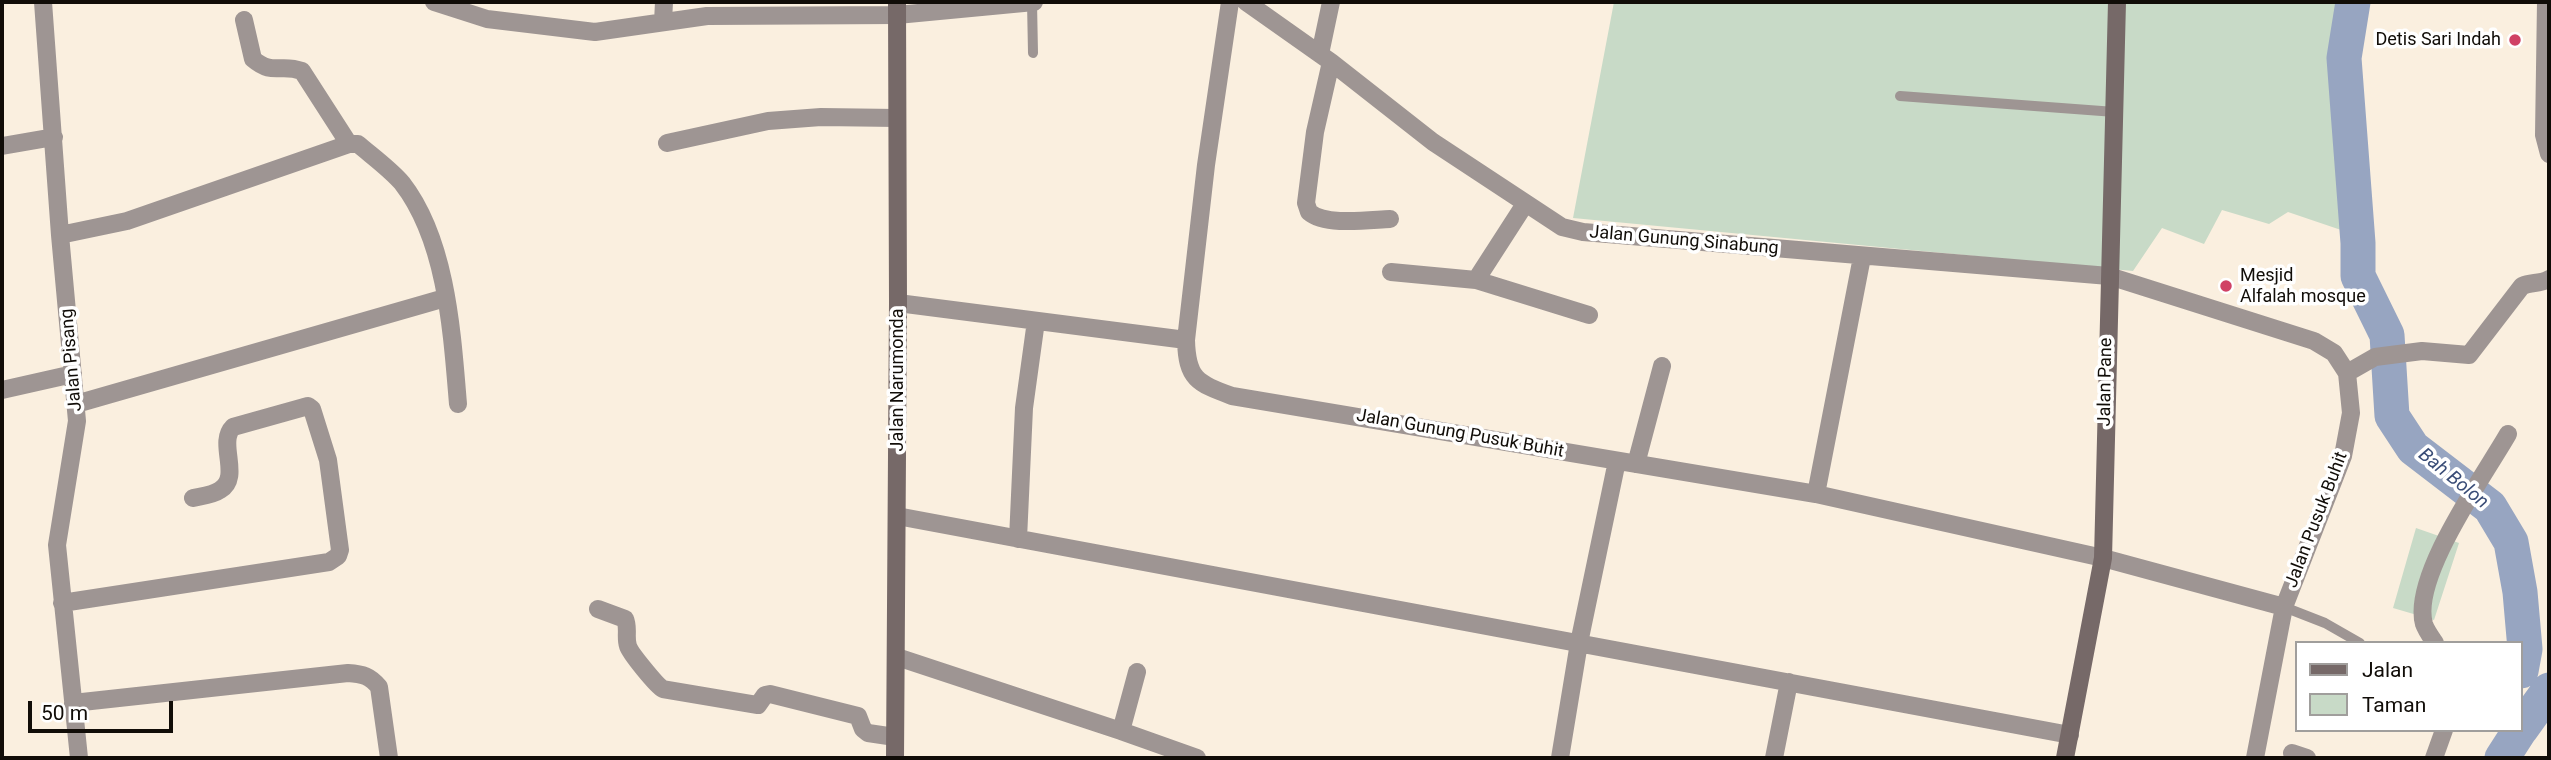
<!DOCTYPE html>
<html>
<head>
<meta charset="utf-8">
<style>
  body { margin:0 }
  #map { position:relative; width:2551px; height:760px; overflow:hidden; background:#faefdf; font-family:Roboto,sans-serif }
  canvas { display:block }
  .frame { position:absolute; inset:0; border:4px solid #110d08; pointer-events:none }
  .legend { position:absolute; left:2295px; top:641px; width:228px; height:91px; box-sizing:border-box; background:#fff; border:2px solid #a09e9c; margin:0; padding:9px 12px; list-style:none; font-size:21px; color:#110d08 }
  .legend li { display:flex; align-items:center; gap:14px; height:35px }
  .legend b { width:35px; border:2px solid #a09e9c }
  .scale { position:absolute; left:28px; top:701px; width:145px; height:32px; box-sizing:border-box; border:4px solid #110d08; border-top:0; padding-left:9px; font-size:21px; line-height:24px; white-space:nowrap; color:#110d08; -webkit-text-stroke:5px #fff; paint-order:stroke }
</style>
</head>
<body>
<div id="map">
<canvas width="2551" height="760"></canvas>
<div class="frame"></div>
<ul class="legend">
<li><b style="height:9px;background:#766968"></b>Jalan</li>
<li><b style="height:19px;background:#c8dac7"></b>Taman</li>
</ul>
<div class="scale">50 m</div>
</div>
<script>
const g = document.querySelector('canvas').getContext('2d');
g.lineJoin = 'round';
function paint(path, color) { g.fillStyle = color; g.fill(path, 'evenodd'); }
function strokePath(path, color, width, dash) { g.strokeStyle = color; g.lineWidth = width; g.lineCap = dash ? 'butt' : 'round'; g.setLineDash(dash || []); g.stroke(path); }
function drawText(font, color, halo, rows, align = 'center') {
  g.font = font + ' Roboto,sans-serif'; g.lineWidth = 7; g.setLineDash([]); g.textBaseline = 'middle'; g.strokeStyle = halo; g.fillStyle = color; for (const [text, x, y, turn = 0] of rows) {
    g.save(); g.translate(x, y); g.rotate((+turn || 0) * Math.PI / 180); g.textAlign = isNaN(turn) ? turn : align; if (halo) g.strokeText(text, 0, 0); g.fillText(text, 0, 0); g.restore();
  }
}
paint(new Path2D(`
  M 1614,2 L 2342,2 L 2336,47 L 2344,231 L 2288,212 L 2269,224 L 2222,210 L 2204,244 L 2162,228 L 2133,271 L 1573,218 Z
  M 2416,528 L 2459,543 L 2434,620 L 2393,608 Z`), '#c8dac7');
strokePath(new Path2D(`
  M 2353,2 L 2344,58 L 2358,243 L 2358,276 L 2387,335 L 2392,416 L 2413,448 L 2490,507 L 2511,542 L 2520,592 L 2525,649 L 2521,671
  M 2521,729 L 2549,690
  M 2502,758 L 2520,730`), '#97a5c1', 35);
strokePath(new Path2D(`
  M 1032,2 L 1033,53
  M 1900,96 L 2115,112
  M 2284,607 L 2325,623 L 2360,643`), '#9e9593', 10);
strokePath(new Path2D(`
  M 43,2 L 60,235 L 77,421 L 57,545 L 79,758
  M 434,2 L 487,19 L 595,32 L 707,16 L 897,15 L 1034,2
  M 1230,2 L 1206,165 L 1186,340 C 1187,379 1197,383 1232,396 L 1816,494 L 2103,558 L 2284,607
  M 1246,2 L 1331,62 L 1433,142 L 1562,227 L 1583,232 L 2109,276 L 2314,341 L 2334,353 L 2347,373 L 2351,413 L 2343,456 L 2284,607 L 2255,758
  M 2546,2 L 2544,135 L 2549,154
  M 244,20 L 253,59 C 273,76 280,63 302,71 L 349,144
  M 663,22 L 664,2
  M 1320,54 L 1331,2
  M 1331,62 L 1315,132 L 1306,203 L 1309,212 C 1325,226 1368,220 1390,219
  M 667,143 L 768,121 L 821,117 L 897,118
  M 2,146 L 54,137
  M 60,235 L 127,221 L 349,144 L 358,144 C 372,156 390,169 402,183 C 447,241 452,333 458,404
  M 1391,272 L 1476,280 L 1525,204
  M 1476,280 L 1589,315
  M 898,303 L 1186,340
  M 2347,373 L 2375,357 L 2422,351 L 2469,355 L 2522,286 C 2531,282 2540,284 2549,279
  M 2,390 L 73,374
  M 76,404 L 445,298
  M 1636,464 L 1662,366
  M 1816,494 L 1862,257
  M 897,516 L 2070,735
  M 1018,539 L 1024,408 L 1036,321
  M 62,603 L 329,562 L 338,556 L 340,550 L 328,460 L 312,409 L 308,406 L 233,427 C 217,443 242,477 220,490 C 213,495 202,496 193,498
  M 598,609 L 625,619 C 629,628 625,637 628,646 C 630,653 657,686 663,689 L 758,705 L 765,695 L 770,694 L 858,716 L 863,729 L 868,733 L 895,737
  M 2435,643 C 2431,637 2426,630 2424,624 C 2411,577 2484,476 2508,434
  M 897,657 L 1121,731 L 1137,672
  M 73,703 L 348,673 C 363,674 370,676 379,687 L 389,758
  M 1121,731 L 1197,758
  M 2292,753 L 2307,758
  M 1560,758 L 1579,643 L 1617,461
  M 1774,758 L 1789,682
  M 2434,758 L 2444,730`), '#9e9593', 18);
strokePath(new Path2D(`
  M 895,758 L 898,303 L 897,2
  M 2065,758 L 2103,558 L 2117,2`), '#766968', 18);
for (const [x, y, r, color] of [
  [2515,40,7,"#d04165"],
  [2226,286,7,"#d04165"]
]) { const dot = new Path2D(); dot.arc(x, y, r, 0, 2 * Math.PI); g.fillStyle = color; g.fill(dot); strokePath(dot, '#fff', 2.5); }
drawText('18px', '#110d08', '#fff', [
  ["Detis Sari Indah",2501,40],
  ["Mesjid",2240,276,"left"],
  ["Alfalah mosque",2240,297,"left"]
], 'right');
drawText('18px', '#110d08', '#fff', [
  ["Jalan Gunung Sinabung",1684,241,5],
  ["Jalan Pisang",72,360,-95],
  ["Jalan Narumonda",898,380,-90],
  ["Jalan Pane",2106,382,-89],
  ["Jalan Gunung Pusuk Buhit",1460,434,10],
  ["Jalan Pusuk Buhit",2317,520,-69]
]);
drawText('italic 19px', '#3a4d77', '#fff', [
  ["Bah Bolon",2453,479,39]
]);
</script>
</body>
</html>
